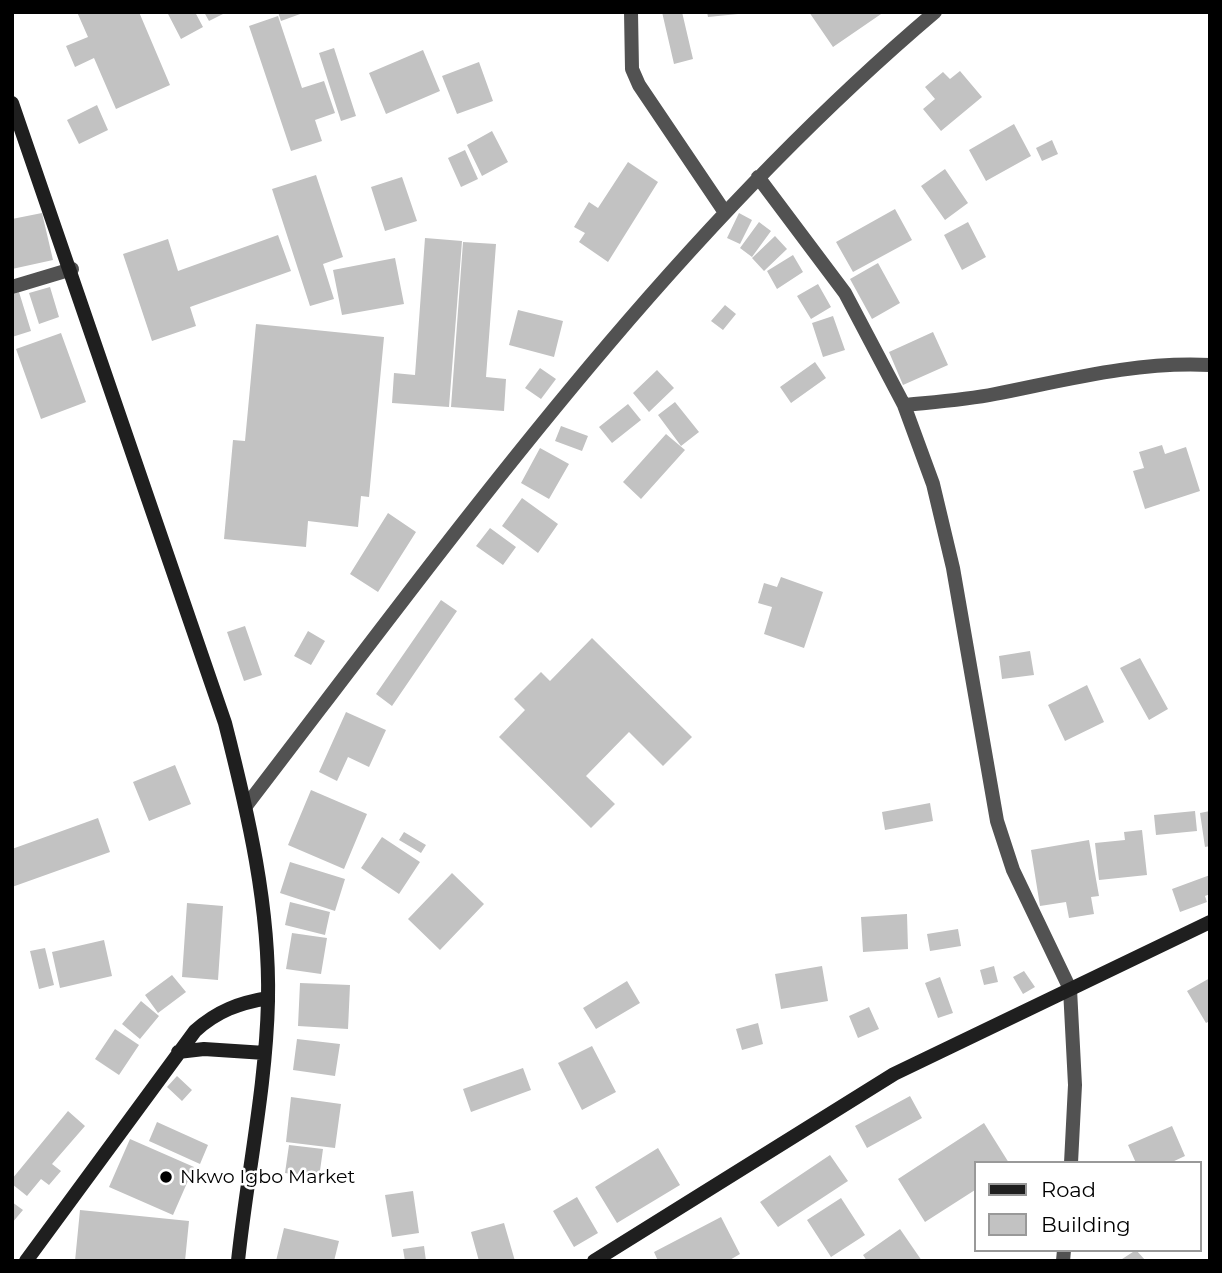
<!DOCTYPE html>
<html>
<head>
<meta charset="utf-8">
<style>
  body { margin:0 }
  #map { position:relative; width:1222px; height:1273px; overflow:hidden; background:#fff; font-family:Montserrat,sans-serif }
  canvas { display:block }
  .frame { position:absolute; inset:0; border:14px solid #000; pointer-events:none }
  .legend { position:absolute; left:974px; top:1161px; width:228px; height:91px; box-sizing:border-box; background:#fff; border:2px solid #999; margin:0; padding:9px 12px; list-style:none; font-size:21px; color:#000 }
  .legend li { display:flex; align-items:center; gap:14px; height:35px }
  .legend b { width:35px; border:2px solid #999 }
</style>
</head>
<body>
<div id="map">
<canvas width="1222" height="1273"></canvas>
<div class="frame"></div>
<ul class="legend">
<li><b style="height:9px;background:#1f1f1f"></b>Road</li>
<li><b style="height:19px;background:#c2c2c2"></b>Building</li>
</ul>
</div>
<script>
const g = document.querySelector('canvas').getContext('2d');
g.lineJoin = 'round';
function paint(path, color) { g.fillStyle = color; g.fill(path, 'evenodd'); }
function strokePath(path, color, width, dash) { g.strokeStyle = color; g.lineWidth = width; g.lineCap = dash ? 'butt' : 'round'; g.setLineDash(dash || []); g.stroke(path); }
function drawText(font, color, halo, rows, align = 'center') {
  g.font = font + ' Montserrat,sans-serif'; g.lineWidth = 5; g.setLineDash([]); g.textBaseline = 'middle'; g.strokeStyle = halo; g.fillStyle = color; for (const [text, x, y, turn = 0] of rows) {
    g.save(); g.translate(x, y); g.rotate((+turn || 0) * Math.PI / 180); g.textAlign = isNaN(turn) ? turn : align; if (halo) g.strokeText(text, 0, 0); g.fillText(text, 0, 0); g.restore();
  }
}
paint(new Path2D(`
  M 77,12 L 139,12 L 170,85 L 116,109 L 94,58 L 75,67 L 66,46 L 88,37 Z
  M 167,12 L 195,12 L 203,27 L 181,39 Z
  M 204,12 L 227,12 L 209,21 Z
  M 278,12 L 303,12 L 303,13 L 281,21 Z
  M 662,12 L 682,12 L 693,59 L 674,64 Z
  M 707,12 L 738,12 L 738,14 L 708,17 Z
  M 809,12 L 884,12 L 833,47 Z
  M 278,16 L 302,88 L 324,81 L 335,113 L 315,120 L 322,141 L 291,151 L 249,26 Z
  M 334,48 L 356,116 L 341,121 L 319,53 Z
  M 423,50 L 440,91 L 386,114 L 369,73 Z
  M 479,62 L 493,101 L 457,114 L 442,76 Z
  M 960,71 L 982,97 L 941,131 L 923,109 L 935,99 L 925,87 L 943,72 L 950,79 Z
  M 97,105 L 108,130 L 79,144 L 67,120 Z
  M 1014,124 L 1031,156 L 986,181 L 969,150 Z
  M 492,131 L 508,162 L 482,176 L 467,145 Z
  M 1052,140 L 1058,154 L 1042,161 L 1036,148 Z
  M 465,150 L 478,179 L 461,187 L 448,158 Z
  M 628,162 L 658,182 L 608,262 L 579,242 L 585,233 L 574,227 L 589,202 L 598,208 Z
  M 945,169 L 968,203 L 945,220 L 921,186 Z
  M 316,175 L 343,257 L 323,264 L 334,299 L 310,306 L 272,189 Z
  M 402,177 L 417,221 L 385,231 L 371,187 Z
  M 895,209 L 912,240 L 853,272 L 836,242 Z
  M 42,213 L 53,260 L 12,269 L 12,219 Z
  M 739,213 L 752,220 L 740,244 L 727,238 Z
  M 759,222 L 771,231 L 752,257 L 740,248 Z
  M 968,222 L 986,257 L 962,270 L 944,235 Z
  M 278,235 L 291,271 L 190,307 L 196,326 L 152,341 L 123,254 L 168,239 L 178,271 Z
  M 775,236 L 787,249 L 764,271 L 752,258 Z
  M 425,238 L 462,241 L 449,407 L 392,403 L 394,373 L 415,375 Z
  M 463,242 L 496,244 L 486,377 L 506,379 L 504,411 L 451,407 Z
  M 793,255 L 803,272 L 777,289 L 767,271 Z
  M 395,258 L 404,304 L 342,315 L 333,270 Z
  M 878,263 L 900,303 L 872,319 L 850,279 Z
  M 818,284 L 831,307 L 811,319 L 797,296 Z
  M 50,287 L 59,317 L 39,324 L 29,293 Z
  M 19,292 L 31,331 L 12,337 L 12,295 Z
  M 725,305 L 736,314 L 723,330 L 711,321 Z
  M 518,310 L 563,321 L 554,357 L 509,345 Z
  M 833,316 L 845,350 L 823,357 L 812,323 Z
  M 256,324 L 384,337 L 369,497 L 361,496 L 358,527 L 308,521 L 306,547 L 224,539 L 233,440 L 245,441 Z
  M 933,332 L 948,365 L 903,385 L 889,352 Z
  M 61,333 L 86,402 L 41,419 L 16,349 Z
  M 815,362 L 826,378 L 791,403 L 780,387 Z
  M 540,368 L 556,379 L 541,399 L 525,388 Z
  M 657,370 L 674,388 L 649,412 L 633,393 Z
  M 675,402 L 699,432 L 681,446 L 658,415 Z
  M 628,404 L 641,420 L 612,443 L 599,427 Z
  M 561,426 L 588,436 L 582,451 L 555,441 Z
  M 666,434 L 685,450 L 641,499 L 623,482 Z
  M 1162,445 L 1165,454 L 1186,447 L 1200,491 L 1145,509 L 1133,471 L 1144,468 L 1139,452 Z
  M 540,448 L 569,464 L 549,499 L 521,483 Z
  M 522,498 L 558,524 L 538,553 L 502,526 Z
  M 388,513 L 416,532 L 378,592 L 350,574 Z
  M 490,528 L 516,547 L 503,565 L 476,546 Z
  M 781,577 L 823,592 L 804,648 L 764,634 L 772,607 L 758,603 L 764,583 L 777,587 Z
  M 441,600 L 457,611 L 392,706 L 376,694 Z
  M 245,626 L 262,675 L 244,681 L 227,632 Z
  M 308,631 L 325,641 L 311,665 L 294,656 Z
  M 592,638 L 692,737 L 663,766 L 629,732 L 586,776 L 615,804 L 591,828 L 499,737 L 525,710 L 514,699 L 541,672 L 550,681 Z
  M 1030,651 L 1034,675 L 1002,679 L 999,656 Z
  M 1140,658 L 1168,709 L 1149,720 L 1120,668 Z
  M 1087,685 L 1104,722 L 1065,741 L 1048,705 Z
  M 346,712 L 386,730 L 369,767 L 348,757 L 337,781 L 319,772 Z
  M 175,765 L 191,804 L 149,821 L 133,782 Z
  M 311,790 L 367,814 L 344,869 L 288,845 Z
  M 930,803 L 933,821 L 885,830 L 882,812 Z
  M 1195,811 L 1197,831 L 1156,835 L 1154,815 Z
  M 1210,811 L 1210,846 L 1205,847 L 1200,813 Z
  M 98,818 L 110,852 L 12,887 L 12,849 Z
  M 1142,830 L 1147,875 L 1099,880 L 1095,843 L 1125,840 L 1124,832 Z
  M 404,832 L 426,845 L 421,853 L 399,840 Z
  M 382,837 L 420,862 L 399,894 L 361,868 Z
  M 1089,840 L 1099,896 L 1091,897 L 1094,914 L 1069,918 L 1066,902 L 1040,906 L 1031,850 Z
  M 290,862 L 345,879 L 335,911 L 280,893 Z
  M 452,873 L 484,904 L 440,950 L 408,919 Z
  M 1210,875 L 1210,894 L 1205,896 L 1207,902 L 1180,912 L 1172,889 Z
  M 290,902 L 330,912 L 325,935 L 285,925 Z
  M 187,903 L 223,906 L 218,980 L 182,977 Z
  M 907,914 L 908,949 L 863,952 L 861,917 Z
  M 958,929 L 961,946 L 930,951 L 927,934 Z
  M 292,933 L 327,938 L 321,974 L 286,969 Z
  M 104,940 L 112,976 L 60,988 L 52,952 Z
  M 45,948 L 54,985 L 39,989 L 30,951 Z
  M 822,966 L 828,1001 L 781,1009 L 775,974 Z
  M 994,966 L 998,982 L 984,985 L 980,970 Z
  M 1024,971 L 1035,987 L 1023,994 L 1013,977 Z
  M 172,975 L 186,992 L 158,1013 L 145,995 Z
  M 940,977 L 953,1013 L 938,1018 L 925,983 Z
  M 1210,978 L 1210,1021 L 1206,1023 L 1187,991 Z
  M 627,981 L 640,1003 L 596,1029 L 583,1008 Z
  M 300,983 L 350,985 L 348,1029 L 298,1026 Z
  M 141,1001 L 159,1016 L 140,1039 L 122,1024 Z
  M 869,1007 L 879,1029 L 858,1038 L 849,1016 Z
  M 758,1023 L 763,1044 L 742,1050 L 736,1029 Z
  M 115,1029 L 139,1045 L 119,1075 L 95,1059 Z
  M 297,1039 L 340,1044 L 335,1076 L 293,1070 Z
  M 592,1046 L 616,1092 L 582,1110 L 558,1063 Z
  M 523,1068 L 531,1090 L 471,1112 L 463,1089 Z
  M 177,1076 L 192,1090 L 182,1101 L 167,1087 Z
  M 910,1096 L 922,1118 L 867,1148 L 855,1126 Z
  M 291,1097 L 341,1104 L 335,1148 L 286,1142 Z
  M 68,1111 L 85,1126 L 52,1164 L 61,1171 L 49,1185 L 41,1179 L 27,1196 L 12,1184 L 12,1179 Z
  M 157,1122 L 208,1145 L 200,1164 L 149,1141 Z
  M 984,1123 L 1009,1163 L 975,1163 L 975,1190 L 925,1222 L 898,1179 Z
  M 1172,1126 L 1185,1156 L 1170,1163 L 1136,1163 L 1128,1145 Z
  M 130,1139 L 194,1167 L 173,1215 L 109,1187 Z
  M 289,1145 L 323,1149 L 319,1178 L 285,1173 Z
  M 658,1148 L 680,1185 L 617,1223 L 595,1187 Z
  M 830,1155 L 848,1181 L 778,1227 L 760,1202 Z
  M 413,1191 L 419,1233 L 392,1237 L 385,1195 Z
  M 577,1197 L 598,1233 L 574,1247 L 553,1211 Z
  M 841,1198 L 865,1235 L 831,1257 L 807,1220 Z
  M 12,1202 L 23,1210 L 12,1223 Z
  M 80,1210 L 189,1221 L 185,1261 L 75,1261 Z
  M 721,1217 L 740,1254 L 728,1261 L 658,1261 L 654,1252 Z
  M 504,1223 L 515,1261 L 479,1261 L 471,1232 Z
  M 284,1228 L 339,1241 L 334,1261 L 276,1261 Z
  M 900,1229 L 922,1261 L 867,1261 L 863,1255 Z
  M 424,1246 L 426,1261 L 405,1261 L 403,1249 Z
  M 1136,1250 L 1146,1261 L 1119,1261 Z`), '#c2c2c2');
strokePath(new Path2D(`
  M 631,12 L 632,69 L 639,85 L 724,211
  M 758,177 L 845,293 L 904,405 L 933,484 L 953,568 L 997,821 L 1013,870 L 1070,989 L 1075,1085 L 1071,1163
  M 12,287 L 72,269
  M 904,405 C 934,402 965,400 995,394 C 1066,380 1137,361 1210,365
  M 246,806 C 459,528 666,240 935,12
  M 1063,1261 L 1064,1250`), '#525252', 14);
strokePath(new Path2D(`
  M 12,103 L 225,723 C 248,813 270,907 268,1001 C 266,1088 247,1175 238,1261
  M 178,1052 L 204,1049 L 265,1053
  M 26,1261 L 195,1031 C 217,1011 239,1003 268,998
  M 594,1261 L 894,1074 L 1210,922`), '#1f1f1f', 14);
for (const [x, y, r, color] of [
  [166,1177,7,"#000"]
]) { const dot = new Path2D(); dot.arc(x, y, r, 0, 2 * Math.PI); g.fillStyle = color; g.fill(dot); strokePath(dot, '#fff', 2.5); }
drawText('19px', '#000', '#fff', [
  ["Nkwo Igbo Market",180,1177]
], 'left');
</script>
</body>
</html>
